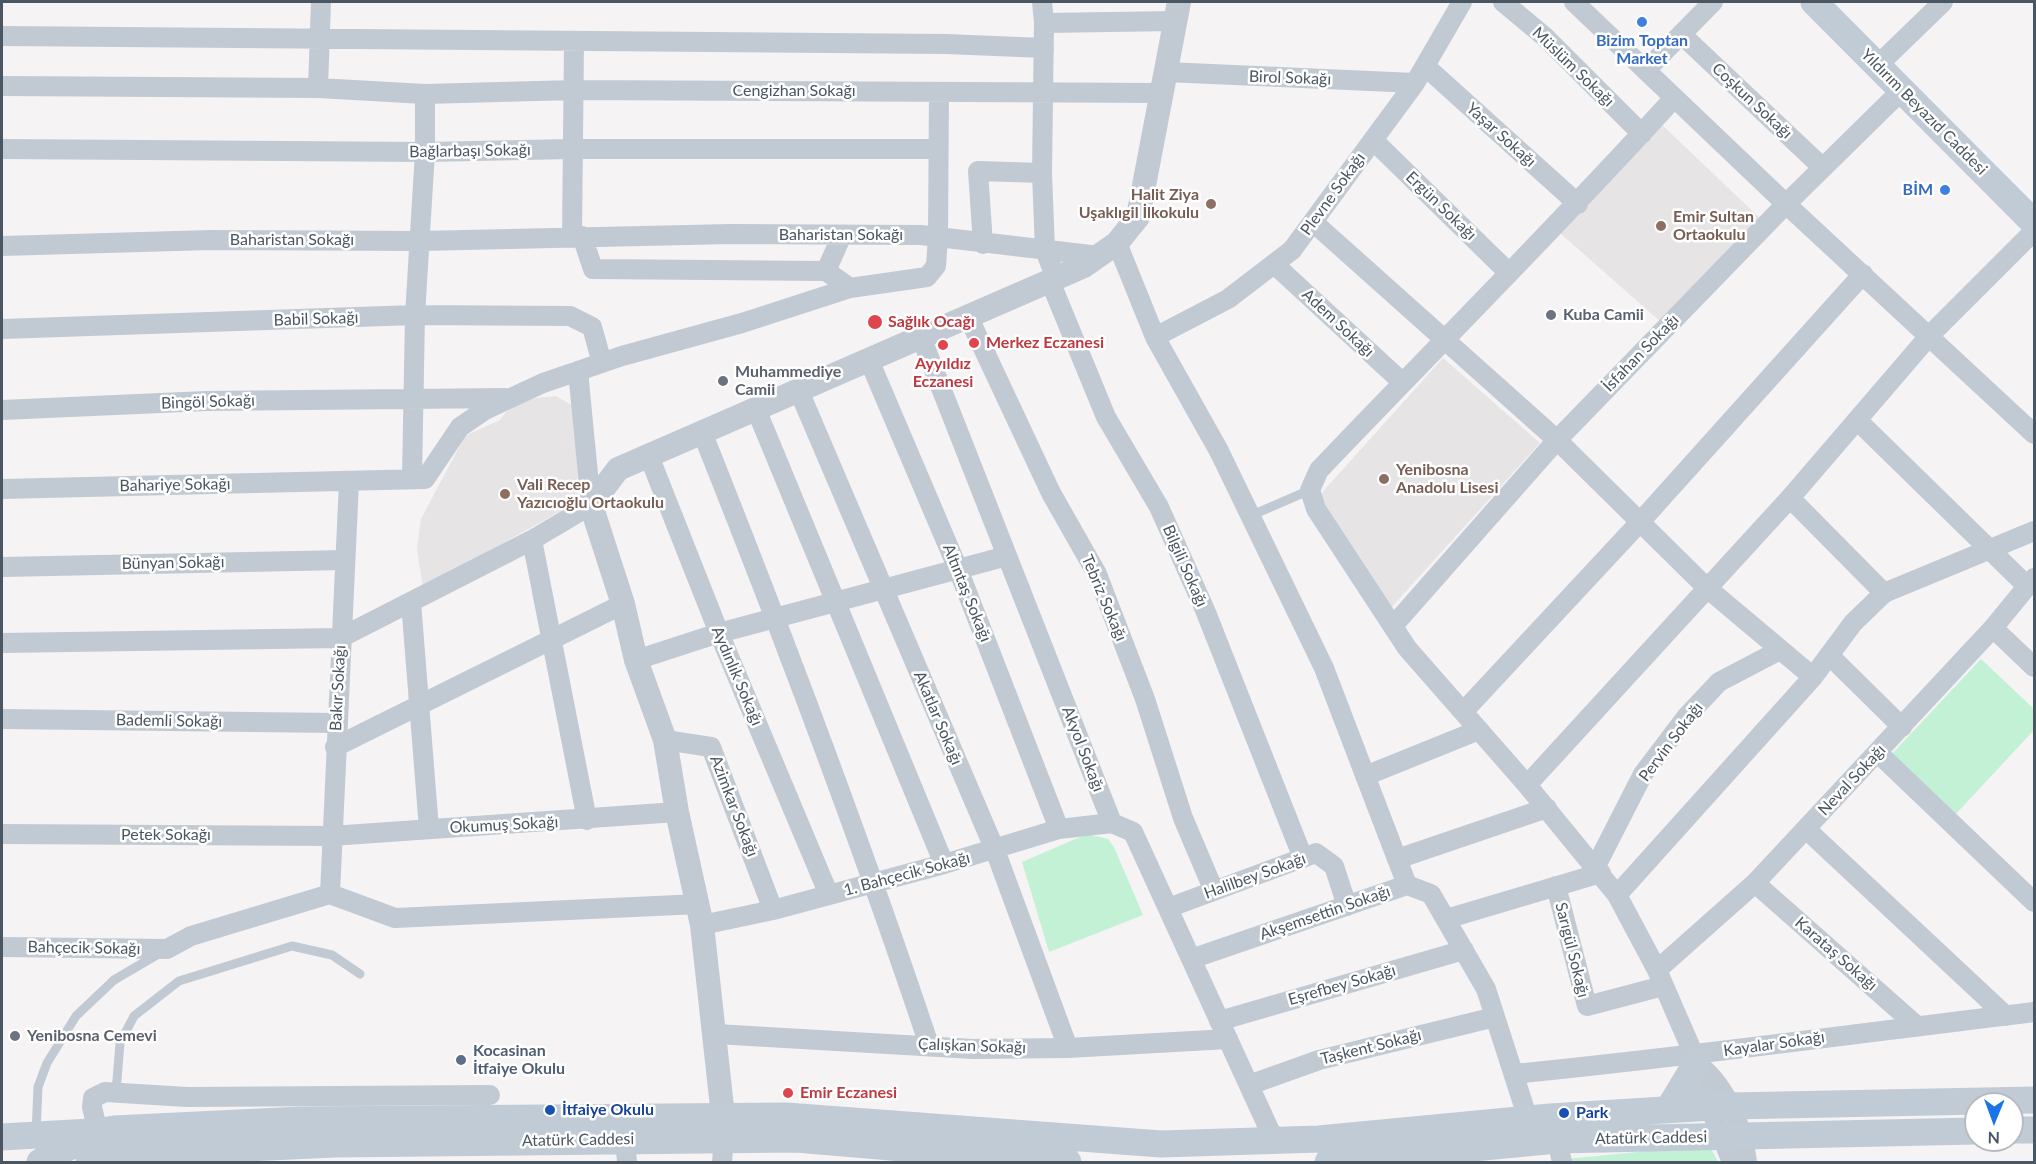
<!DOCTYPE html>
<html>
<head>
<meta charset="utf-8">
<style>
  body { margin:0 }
  #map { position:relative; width:2036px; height:1164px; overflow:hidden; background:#f5f3f3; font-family:Lato,sans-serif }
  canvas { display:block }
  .frame { position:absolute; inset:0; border:3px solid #4a5661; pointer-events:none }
  .north { position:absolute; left:1964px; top:1092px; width:60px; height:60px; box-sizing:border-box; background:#fff; border:2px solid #b7bbc0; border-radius:50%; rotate:181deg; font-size:16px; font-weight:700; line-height:24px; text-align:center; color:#4a5661 }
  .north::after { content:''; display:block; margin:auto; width:21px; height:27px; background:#1a73e8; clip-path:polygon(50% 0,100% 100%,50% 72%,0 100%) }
</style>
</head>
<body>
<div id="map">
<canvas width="2036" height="1164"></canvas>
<div class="frame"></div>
<div class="north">N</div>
</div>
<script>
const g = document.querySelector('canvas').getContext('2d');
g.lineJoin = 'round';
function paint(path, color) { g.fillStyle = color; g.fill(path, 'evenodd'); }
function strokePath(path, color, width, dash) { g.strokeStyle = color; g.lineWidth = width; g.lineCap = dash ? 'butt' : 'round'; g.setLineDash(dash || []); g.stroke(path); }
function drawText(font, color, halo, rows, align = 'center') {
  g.font = font + ' Lato,sans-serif'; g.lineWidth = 5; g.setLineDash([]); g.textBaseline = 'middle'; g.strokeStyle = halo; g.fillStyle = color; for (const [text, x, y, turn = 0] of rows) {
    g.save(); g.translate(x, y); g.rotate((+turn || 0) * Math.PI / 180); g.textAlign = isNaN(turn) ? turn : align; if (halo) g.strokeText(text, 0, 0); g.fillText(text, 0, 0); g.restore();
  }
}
paint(new Path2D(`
  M 1660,123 L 1762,220 L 1662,323 L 1560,233 Z
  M 1443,358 L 1540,443 L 1390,609 L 1318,497 Z
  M 556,396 L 577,408 L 583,481 L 573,504 L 423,588 L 417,549 L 421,519 L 465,436 L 500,420 L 506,412 L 527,399 Z`), '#e6e4e5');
paint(new Path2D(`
  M 1981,659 L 2034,709 L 2034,730 L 1954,816 L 1890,756 Z
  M 1087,834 L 1108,839 L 1114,847 L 1143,915 L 1049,952 L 1022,862 Z
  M 1709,1145 L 1718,1162 L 1567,1162 L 1566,1159 Z`), '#c3f1d5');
strokePath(new Path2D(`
  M 1250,516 L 1310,490
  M 116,1092 L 120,1043 L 134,1016 L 179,981 L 292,946 L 332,955 L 360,974
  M 36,1133 L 38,1087 L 47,1063 L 76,1016 L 114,980 L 160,953`), '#c1cad2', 9);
strokePath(new Path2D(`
  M 1042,2 L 1044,23 L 1175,21
  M 1503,2 L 1545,37 L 1642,134
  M 1574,2 L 1786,204 L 2034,434
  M 1044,23 L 1042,173 L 1045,250 L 1056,279
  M 1681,34 L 1823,168
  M 2,36 L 946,44 L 1044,48
  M 1425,66 L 1578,204
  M 1877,66 L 1943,2
  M 1646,70 L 1713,2
  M 1166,72 L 1415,83
  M 2,86 L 318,88 L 425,94 L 574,90 L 1162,93
  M 318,88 L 321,2
  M 1674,98 C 1559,225 1437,346 1319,470 L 1310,490 L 1316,509 L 1407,648 L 1527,785 L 1617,895 L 1657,970 L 1697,1062 L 1698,1079 L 1732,1162
  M 1373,140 L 1509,273
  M 2,149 L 425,152 L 572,149 L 938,149
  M 1313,222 L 1557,440 L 1707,588 L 1813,677
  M 572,236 L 574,41
  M 582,236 L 593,269 L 826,271 L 850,288
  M 1117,243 L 1155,337 L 1219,451 L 1324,668 L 1407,885
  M 983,244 L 978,171 L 1042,173
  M 2,246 L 211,240 L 420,241 L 731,234 L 921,235 L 1099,256
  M 1274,264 L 1402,382
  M 826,271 L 842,235
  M 1050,281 L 1106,417 L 1159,507 L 1205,610 L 1303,858
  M 968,316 L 1051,493 L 1097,574 L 1145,699 L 1183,818 L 1214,891
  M 2,329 L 415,315 L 570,316 L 592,327 L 602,363
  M 921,337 L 1112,823 L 1133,832 L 1274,1140
  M 1155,337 L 1228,299 L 1292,250 L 1415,83 L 1462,2
  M 869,360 L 958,569 L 1059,829
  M 799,391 L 995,850 L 1068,1048
  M 756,409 L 944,864
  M 2,410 L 206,401 L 506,398
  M 1857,420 L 2027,586
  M 702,432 C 783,635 860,838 929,1045
  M 649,456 L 719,633 L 829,895
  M 412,479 L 415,315 L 425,152 L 425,94
  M 2,489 L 425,479 L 460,427 L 485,410 L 543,383 L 622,356 L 742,323 L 850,288 L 927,277 L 936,266 L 938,237 L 939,92
  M 1790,498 L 1884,593
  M 532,540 L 587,820
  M 2,567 L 345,560
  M 411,602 L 429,829
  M 1393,626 L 1557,440 L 1786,204 L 1901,91
  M 1993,628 L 2034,667
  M 2,643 L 340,638 L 532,540 L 591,505 L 578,371
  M 1829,655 L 1902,727
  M 636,660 L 719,633 L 1007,556
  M 1463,712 L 1640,522 L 1863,274
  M 2,719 L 336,723
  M 665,740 L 711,747 L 773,910
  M 335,747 L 623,604
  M 1878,753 L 2034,902
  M 1365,776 L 1479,730
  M 1527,785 L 1790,498 L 1930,335 L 2034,231
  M 1806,829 L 2006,1016
  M 2,834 L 331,836 L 677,812
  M 1397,859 L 1547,808
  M 1596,866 L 1643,774 L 1687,716 L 1719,682 L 1780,650
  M 1755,883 L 1917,1026
  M 1556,886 L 1587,1006 L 1663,986
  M 330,894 L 349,482
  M 1617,895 L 1813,677 L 1853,623 L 1884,593 L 2034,531
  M 1168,908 L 1316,853 L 1334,866 L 1347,906
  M 1446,919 L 1601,873
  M 702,925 L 773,910 L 944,864 L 1059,829 L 1112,823
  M 2,947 L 167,949 L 191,936 L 330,894 L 395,918 L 699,904
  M 1191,959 L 1407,885 L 1431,894 L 1486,989 L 1528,1119
  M 1657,970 L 1755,883 L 1993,628 L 2034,578
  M 1219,1021 L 1464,950
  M 716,1034 L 973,1049 L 1068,1048 L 1228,1039
  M 1699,1065 C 1727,1087 1743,1128 1747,1162
  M 1514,1074 C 1688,1057 1861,1033 2034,1012
  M 1249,1085 L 1319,1060 L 1495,1017
  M 98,1132 L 92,1107 L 93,1098 L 105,1092 L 187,1097 L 490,1095
  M 625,1139 L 627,1162
  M 1557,1140 L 1562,1162
  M 722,1162 L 724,1139`), '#c1cad2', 20);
strokePath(new Path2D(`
  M 723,1116 L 702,925 L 677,812 L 665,740 L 636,660 L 623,604 L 591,505 L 618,469 L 1084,266 L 1117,243 L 1138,217 L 1179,2`), '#c1cad2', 24);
strokePath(new Path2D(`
  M 1814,2 L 2034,223
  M 1668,1110 L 1697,1062
  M 2012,1130 L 2034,1130
  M 2,1137 L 91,1132
  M 40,1162 L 98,1132 L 114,1129 L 301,1120 L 786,1116 L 1161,1144 L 1319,1139 L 1550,1117 L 1729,1106 L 2034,1100
  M 89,1162 L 117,1154 L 335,1144 L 796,1139 L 1068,1162
  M 1328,1162 L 1557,1140 L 1976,1131`), '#c1cbd6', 27);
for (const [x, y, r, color] of [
  [1642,22,6,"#3f7fe0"],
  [1945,190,6,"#3f7fe0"],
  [1211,204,6,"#8d6e63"],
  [1661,226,6,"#8d6e63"],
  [1551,315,6,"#6b7280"],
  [875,322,8,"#e0444e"],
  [974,343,6,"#e0444e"],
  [943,345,6,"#e0444e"],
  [723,381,6,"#6b7280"],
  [1384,479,6,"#8d6e63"],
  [505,494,6,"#8d6e63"],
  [15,1036,6,"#6b7280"],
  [461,1060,6,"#5c6f8a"],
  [788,1093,6,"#e0444e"],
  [550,1110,6,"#1a4fb4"],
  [1564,1113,6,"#1a4fb4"]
]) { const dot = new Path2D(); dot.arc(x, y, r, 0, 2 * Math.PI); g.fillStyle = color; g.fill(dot); strokePath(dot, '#fff', 2); }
drawText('bold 16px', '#366cbe', '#fff', [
  ["Bizim Toptan",1642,41],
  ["Market",1642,59],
  ["BİM",1933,190,"right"]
]);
drawText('16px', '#4a5661', '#fff', [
  ["Müslüm Sokağı",1573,67,44],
  ["Birol Sokağı",1290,78,2],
  ["Cengizhan Sokağı",794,91],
  ["Coşkun Sokağı",1752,101,43],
  ["Yıldırım Beyazıd Caddesi",1924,112,45],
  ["Yaşar Sokağı",1501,135,42],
  ["Bağlarbaşı Sokağı",470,151,-1],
  ["Plevne Sokağı",1333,194,-54],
  ["Ergün Sokağı",1441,206,44],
  ["Baharistan Sokağı",841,235],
  ["Baharistan Sokağı",292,240],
  ["Babil Sokağı",316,319,-2],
  ["Adem Sokağı",1338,323,43],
  ["İsfahan Sokağı",1641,353,-46],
  ["Bingöl Sokağı",208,402,-2],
  ["Bahariye Sokağı",175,485,-1],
  ["Bünyan Sokağı",173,563,-1],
  ["Bilgili Sokağı",1185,566,66],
  ["Altıntaş Sokağı",967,593,68],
  ["Tebriz Sokağı",1104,598,67],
  ["Aydınlık Sokağı",737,676,67],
  ["Bakır Sokağı",338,688,-87],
  ["Akatlar Sokağı",938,718,67],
  ["Bademli Sokağı",169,721,1],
  ["Pervin Sokağı",1671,742,-53],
  ["Akyol Sokağı",1083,749,69],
  ["Neval Sokağı",1852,780,-47],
  ["Azimkar Sokağı",734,806,69],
  ["Okumuş Sokağı",504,825,-3],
  ["Petek Sokağı",166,835],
  ["1. Bahçecik Sokağı",907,874,-15],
  ["Halilbey Sokağı",1255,876,-20],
  ["Akşemsettin Sokağı",1325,913,-19],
  ["Bahçecik Sokağı",84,948,1],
  ["Sarıgül Sokağı",1572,950,76],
  ["Karataş Sokağı",1836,954,41],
  ["Eşrefbey Sokağı",1342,985,-16],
  ["Kayalar Sokağı",1774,1044,-8],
  ["Çalışkan Sokağı",972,1046,2],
  ["Taşkent Sokağı",1371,1047,-14],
  ["Atatürk Caddesi",1651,1138,-1],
  ["Atatürk Caddesi",578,1140,-1]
]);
drawText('bold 16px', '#785e54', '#fff', [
  ["Halit Ziya",1199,195,"right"],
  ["Uşaklıgil İlkokulu",1199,213,"right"],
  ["Emir Sultan",1673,217],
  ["Ortaokulu",1673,235],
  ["Yenibosna",1396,470],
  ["Anadolu Lisesi",1396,488],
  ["Vali Recep",517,485],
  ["Yazıcıoğlu Ortaokulu",517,503]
], 'left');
drawText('bold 16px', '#5b616d', '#fff', [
  ["Kuba Camii",1563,315],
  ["Muhammediye",735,372],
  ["Camii",735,390],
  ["Yenibosna Cemevi",27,1036]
], 'left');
drawText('bold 16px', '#be3a42', '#fff', [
  ["Sağlık Ocağı",888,322],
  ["Merkez Eczanesi",986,343],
  ["Ayyıldız",943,364,"center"],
  ["Eczanesi",943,382,"center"],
  ["Emir Eczanesi",800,1093]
], 'left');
drawText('bold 16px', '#4e5e75', '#fff', [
  ["Kocasinan",473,1051],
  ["İtfaiye Okulu",473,1069]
], 'left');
drawText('bold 16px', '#164399', '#fff', [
  ["İtfaiye Okulu",562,1110],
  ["Park",1576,1113]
], 'left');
</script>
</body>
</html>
